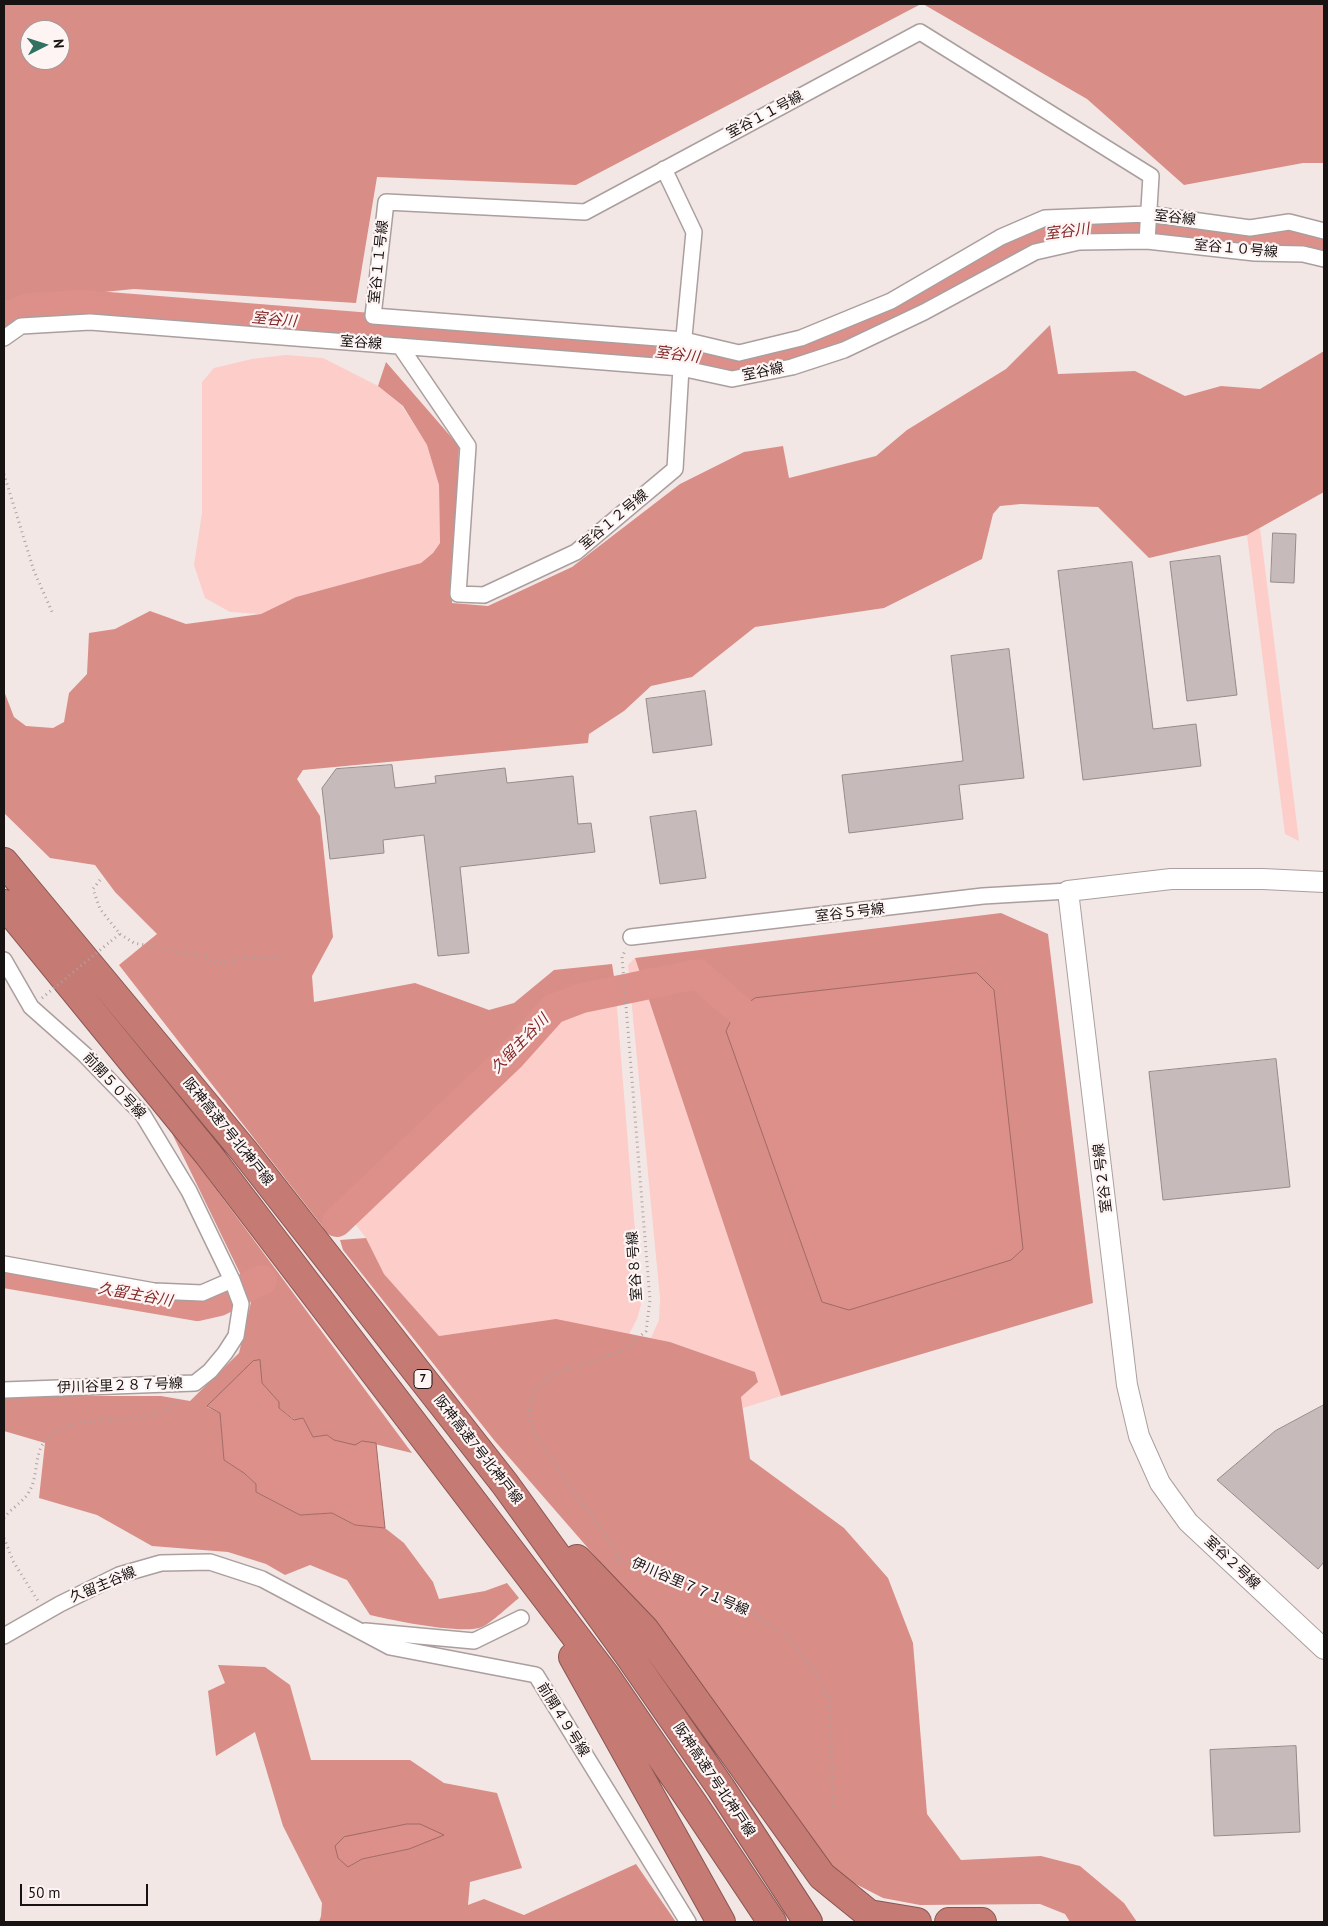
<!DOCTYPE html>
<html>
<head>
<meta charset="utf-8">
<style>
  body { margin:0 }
  #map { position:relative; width:1328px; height:1926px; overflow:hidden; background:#f2e7e5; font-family:"PT Sans",sans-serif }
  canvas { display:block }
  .frame { position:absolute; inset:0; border:5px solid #161312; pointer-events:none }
  .north { position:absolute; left:20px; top:20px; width:50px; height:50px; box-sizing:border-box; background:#fef4f3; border:1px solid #a19a99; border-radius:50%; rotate:85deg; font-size:14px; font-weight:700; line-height:20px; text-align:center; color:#161312 }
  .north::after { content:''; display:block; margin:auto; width:18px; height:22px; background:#307161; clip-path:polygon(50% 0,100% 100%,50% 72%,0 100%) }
  .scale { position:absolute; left:20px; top:1884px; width:128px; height:22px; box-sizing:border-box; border:2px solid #161312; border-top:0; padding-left:6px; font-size:15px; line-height:18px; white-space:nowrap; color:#161312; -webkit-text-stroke:4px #fef4f3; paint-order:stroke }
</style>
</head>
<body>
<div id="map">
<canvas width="1328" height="1926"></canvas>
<div class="frame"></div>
<div class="north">N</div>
<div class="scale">50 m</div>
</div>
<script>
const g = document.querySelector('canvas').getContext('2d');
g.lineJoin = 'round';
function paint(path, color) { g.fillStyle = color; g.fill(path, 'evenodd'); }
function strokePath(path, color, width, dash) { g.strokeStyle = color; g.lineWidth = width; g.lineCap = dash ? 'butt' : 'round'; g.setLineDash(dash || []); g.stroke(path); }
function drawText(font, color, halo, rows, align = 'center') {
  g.font = font + ' "PT Sans","Noto Sans JP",sans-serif'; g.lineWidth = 4.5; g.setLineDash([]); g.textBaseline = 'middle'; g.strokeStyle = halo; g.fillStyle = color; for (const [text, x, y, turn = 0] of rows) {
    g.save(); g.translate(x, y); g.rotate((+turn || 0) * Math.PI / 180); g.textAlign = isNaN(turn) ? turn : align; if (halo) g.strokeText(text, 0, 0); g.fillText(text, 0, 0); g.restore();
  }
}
paint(new Path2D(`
  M 286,355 L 323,358 L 378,386 L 402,406 L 427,445 L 439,485 L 440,543 L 433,553 L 421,563 L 296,597 L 261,614 L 230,612 L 205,598 L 194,565 L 202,513 L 202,382 L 214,368 L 252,359 Z
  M 1260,528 L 1299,841 L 1285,834 L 1247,535 Z
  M 635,958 L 781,1396 L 743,1408 L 741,1397 L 758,1382 L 755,1372 L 670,1342 L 651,1338 L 659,1320 L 660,1298 L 628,965 Z
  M 615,983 L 641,1305 L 637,1319 L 629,1334 L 556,1320 L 439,1336 L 384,1274 L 366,1238 L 353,1221 L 423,1159 L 559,1018 L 570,1010 L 586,1007 L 585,987 Z`), '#fccdc9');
paint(new Path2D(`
  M 4,4 L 921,4 L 576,185 L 377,177 L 356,303 L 134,289 L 4,302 ZM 30,30 L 60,30 L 60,60 L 30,60 Z
  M 923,4 L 1324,4 L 1324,163 L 1303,163 L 1184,185 L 1087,99 Z
  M 1050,325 L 1058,374 L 1135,371 L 1185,396 L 1221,386 L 1260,389 L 1324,351 L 1324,492 L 1247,535 L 1149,558 L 1098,507 L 1021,504 L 1000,506 L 993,514 L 982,559 L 884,608 L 755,627 L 692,677 L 651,686 L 624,711 L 589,734 L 588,743 L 303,770 L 297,779 L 320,816 L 333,937 L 312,976 L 314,1002 L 415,983 L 489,1010 L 514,1003 L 554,970 L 612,964 L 615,983 L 582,987 L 550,1002 L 323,1227 L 119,965 L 157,934 L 115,892 L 95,865 L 50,858 L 4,813 L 4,691 L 14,717 L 26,726 L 53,728 L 64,722 L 69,693 L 87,674 L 89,633 L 115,629 L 150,611 L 186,624 L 261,614 L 296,597 L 421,563 L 433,553 L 440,543 L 439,485 L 427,445 L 403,406 L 378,386 L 386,362 L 459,446 L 452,603 L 488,606 L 572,567 L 680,484 L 744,452 L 783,446 L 789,478 L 876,456 L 907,430 L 1006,369 Z
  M 1001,913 L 1048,934 L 1093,1303 L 781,1396 L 635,958 Z
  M 167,1123 L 412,1453 L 362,1441 L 355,1446 L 334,1440 L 327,1435 L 313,1437 L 303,1418 L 295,1420 L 279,1408 L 278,1402 L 262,1383 L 259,1360 L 207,1407 L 220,1413 L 224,1460 L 244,1473 L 256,1484 L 256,1492 L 300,1515 L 332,1513 L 355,1525 L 385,1528 L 404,1543 L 433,1582 L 439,1599 L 485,1591 L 507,1583 L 519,1598 C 510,1605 491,1623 482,1627 C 463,1635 391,1620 370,1615 L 347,1580 L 310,1565 L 285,1575 L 266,1564 L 228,1552 L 152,1546 L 97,1515 L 39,1498 L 45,1443 L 4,1431 L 4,1396 L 161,1396 L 190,1401 L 239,1353 L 252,1298 Z
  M 366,1238 L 384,1274 L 439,1336 L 556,1319 L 670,1342 L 755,1372 L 758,1382 L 741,1397 L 750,1459 L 844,1528 L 888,1578 L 913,1643 L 927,1814 L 961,1860 L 1041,1856 L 1080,1866 L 1124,1903 L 1137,1922 L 1070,1922 L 1065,1914 L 1040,1904 L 920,1905 L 883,1898 L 846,1879 L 818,1855 L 648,1617 L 494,1440 L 343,1250 L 340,1240 Z
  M 218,1665 L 265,1667 L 290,1685 L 311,1760 L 410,1760 L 444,1783 L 497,1793 L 522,1868 L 470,1882 L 468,1905 L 484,1899 L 524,1915 L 636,1864 L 676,1922 L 319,1922 L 321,1916 L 322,1903 L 283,1826 L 255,1732 L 216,1756 L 208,1691 L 225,1683 ZM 407,1824 L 409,1849 L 361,1859 L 349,1867 Z`), '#d98d87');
const water = new Path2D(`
  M 977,973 L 994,990 L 1023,1249 L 1011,1260 L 849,1310 L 822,1302 L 726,1031 L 735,1012 L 755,998 Z
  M 260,1360 L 262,1383 L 279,1402 L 279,1408 L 294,1420 L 303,1418 L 313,1437 L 327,1435 L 334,1440 L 355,1445 L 362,1441 L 376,1443 L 385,1528 L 355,1525 L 332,1513 L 300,1515 L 256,1492 L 256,1484 L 244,1473 L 224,1460 L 220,1413 L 207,1406 L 253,1361 Z
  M 407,1824 L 420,1824 L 444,1835 L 409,1849 L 362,1859 L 348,1867 L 338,1858 L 335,1846 L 344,1837 Z`);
paint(water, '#dd908a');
strokePath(water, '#a16a66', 1);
strokePath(new Path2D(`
  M 4,319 L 27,308 L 83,305 L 621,348 L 736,363 L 807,348 L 878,322 L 935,294 L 1023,239 L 1063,229 L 1163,226 L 1252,240 L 1313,243 L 1324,246
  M 337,1222 L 510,1057 L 553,1009 L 582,998 L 698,974 L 764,1032
  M 4,1273 L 197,1306 L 219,1301 L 262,1280`), '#dd908a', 30);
const building = new Path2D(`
  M 1273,533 L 1296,534 L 1294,583 L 1271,582 Z
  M 1220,556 L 1237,695 L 1187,701 L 1170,562 Z
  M 1132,562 L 1153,729 L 1196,724 L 1201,766 L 1083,780 L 1058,571 Z
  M 1009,649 L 1024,778 L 959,785 L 963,819 L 849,833 L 842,775 L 963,761 L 951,656 Z
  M 705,691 L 712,745 L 653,753 L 646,699 Z
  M 392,765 L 395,788 L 436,783 L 435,776 L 505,768 L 507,783 L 573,776 L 578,824 L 591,823 L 595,852 L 460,867 L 469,953 L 438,956 L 424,835 L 383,840 L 384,853 L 330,859 L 322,788 L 336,769 Z
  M 696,811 L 706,878 L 660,884 L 650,817 Z
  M 1276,1059 L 1290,1187 L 1163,1200 L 1149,1072 Z
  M 1324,1405 L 1324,1562 L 1318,1569 L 1217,1480 L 1275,1431 Z
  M 1296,1746 L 1300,1832 L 1214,1836 L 1210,1750 Z`);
paint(building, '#c6bbba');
strokePath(building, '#958b8a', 1);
const minor = new Path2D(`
  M 1147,241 L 1151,176 L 920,32 L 585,212 L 386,202 L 373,316 L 684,340 L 739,353 L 801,338 L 891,301 L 1001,237 L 1045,218 L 1148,214 L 1250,228 L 1289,222 L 1324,231
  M 4,338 L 21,326 L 90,322 L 681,368 L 732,379 L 792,367 L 844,350 L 924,312 L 1035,252 L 1079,242 L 1147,241 L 1255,253 L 1303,254 L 1324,259
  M 400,346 L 468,446 L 458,594 L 484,595 L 576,552 L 675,469 L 681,368 L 694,232 L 664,169
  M 631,937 L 983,896 L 1068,891
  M 4,960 L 31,1007 L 84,1054 L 143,1115 L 189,1191 L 232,1280 L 241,1304 L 236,1336 L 225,1353 L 210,1371 L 195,1383 L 4,1390
  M 4,1264 L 154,1291 L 202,1293 L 232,1280
  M 365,1631 L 474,1641 L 521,1618
  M 4,1636 L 60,1604 L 119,1575 L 161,1563 L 210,1562 L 262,1579 L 390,1647 L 536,1675 L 688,1922`);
const tertiary = new Path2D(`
  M 1324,882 L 1263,879 L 1171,879 L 1068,891 L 1127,1385 L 1139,1436 L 1160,1483 L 1188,1522 L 1324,1649`);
const motorway = new Path2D(`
  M 4,862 L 244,1151 L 505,1484 L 630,1657 L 721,1788 L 808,1922
  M 4,904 L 208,1154 L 605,1675 L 694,1805 L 772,1922
  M 577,1559 L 645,1630 L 822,1876 L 869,1914 L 917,1922
  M 573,1657 L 721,1922
  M 949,1922 L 982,1922`);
strokePath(minor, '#aa9f9e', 18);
strokePath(tertiary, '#aa9f9e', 22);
strokePath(motorway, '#885652', 30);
strokePath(new Path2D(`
  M 4,474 L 34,571 L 53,614
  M 100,880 L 93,889 L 100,909 L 120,934 L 111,941
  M 120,934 L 134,943 L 206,957 L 222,964 L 241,958 L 280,958
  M 4,1518 C 11,1508 25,1501 30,1490 C 39,1474 33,1450 49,1437 C 86,1406 145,1433 178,1400
  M 4,1538 L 13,1561 L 38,1601
  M 621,1558 L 534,1434 L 529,1413 L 533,1392 L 552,1374 L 625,1350 L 646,1331 L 650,1300 L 622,957 L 626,949
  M 609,1563 L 621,1558 L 747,1610 L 787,1636 L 813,1670 L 830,1701 L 833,1814`), '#aba2a1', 3, [1, 4]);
strokePath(minor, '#fff', 15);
strokePath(tertiary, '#fff', 20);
strokePath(motorway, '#c57a74', 28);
strokePath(new Path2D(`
  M 42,998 L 111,941`), '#aba2a1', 3, [1, 4]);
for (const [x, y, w] of [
  [423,1379,18]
]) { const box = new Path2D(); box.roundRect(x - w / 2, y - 9.5, w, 19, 4); g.fillStyle = '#fef4f3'; g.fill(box); strokePath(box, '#161312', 1); }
drawText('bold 12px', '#161312', null, [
  ["7",423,1379]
]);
drawText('14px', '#161312', '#fef4f3', [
  ["室谷１１号線",765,115,-28],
  ["室谷線",1175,218,6],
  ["室谷１０号線",1236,249,5],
  ["室谷１１号線",379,262,-84],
  ["室谷線",361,343,4],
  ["室谷線",763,372,-12],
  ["室谷１２号線",614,520,-40],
  ["室谷５号線",850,913,-7],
  ["前開５０号線",114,1086,47],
  ["阪神高速7号北神戸線",228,1132,51],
  ["室谷２号線",1103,1178,-97],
  ["室谷８号線",635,1266,-94],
  ["伊川谷里２８７号線",120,1386,-2],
  ["阪神高速7号北神戸線",478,1450,52],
  ["室谷２号線",1232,1563,43],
  ["久留主谷線",103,1585,-23],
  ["伊川谷里７７１号線",690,1587,23],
  ["前開４９号線",563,1720,58],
  ["阪神高速7号北神戸線",714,1780,56]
]);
drawText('italic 15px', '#812726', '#fef4f3', [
  ["室谷川",1067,232,-7],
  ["室谷川",274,320,5],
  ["室谷川",677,355,7],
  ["久留主谷川",520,1044,-46],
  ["久留主谷川",135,1295,10]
]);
</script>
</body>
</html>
